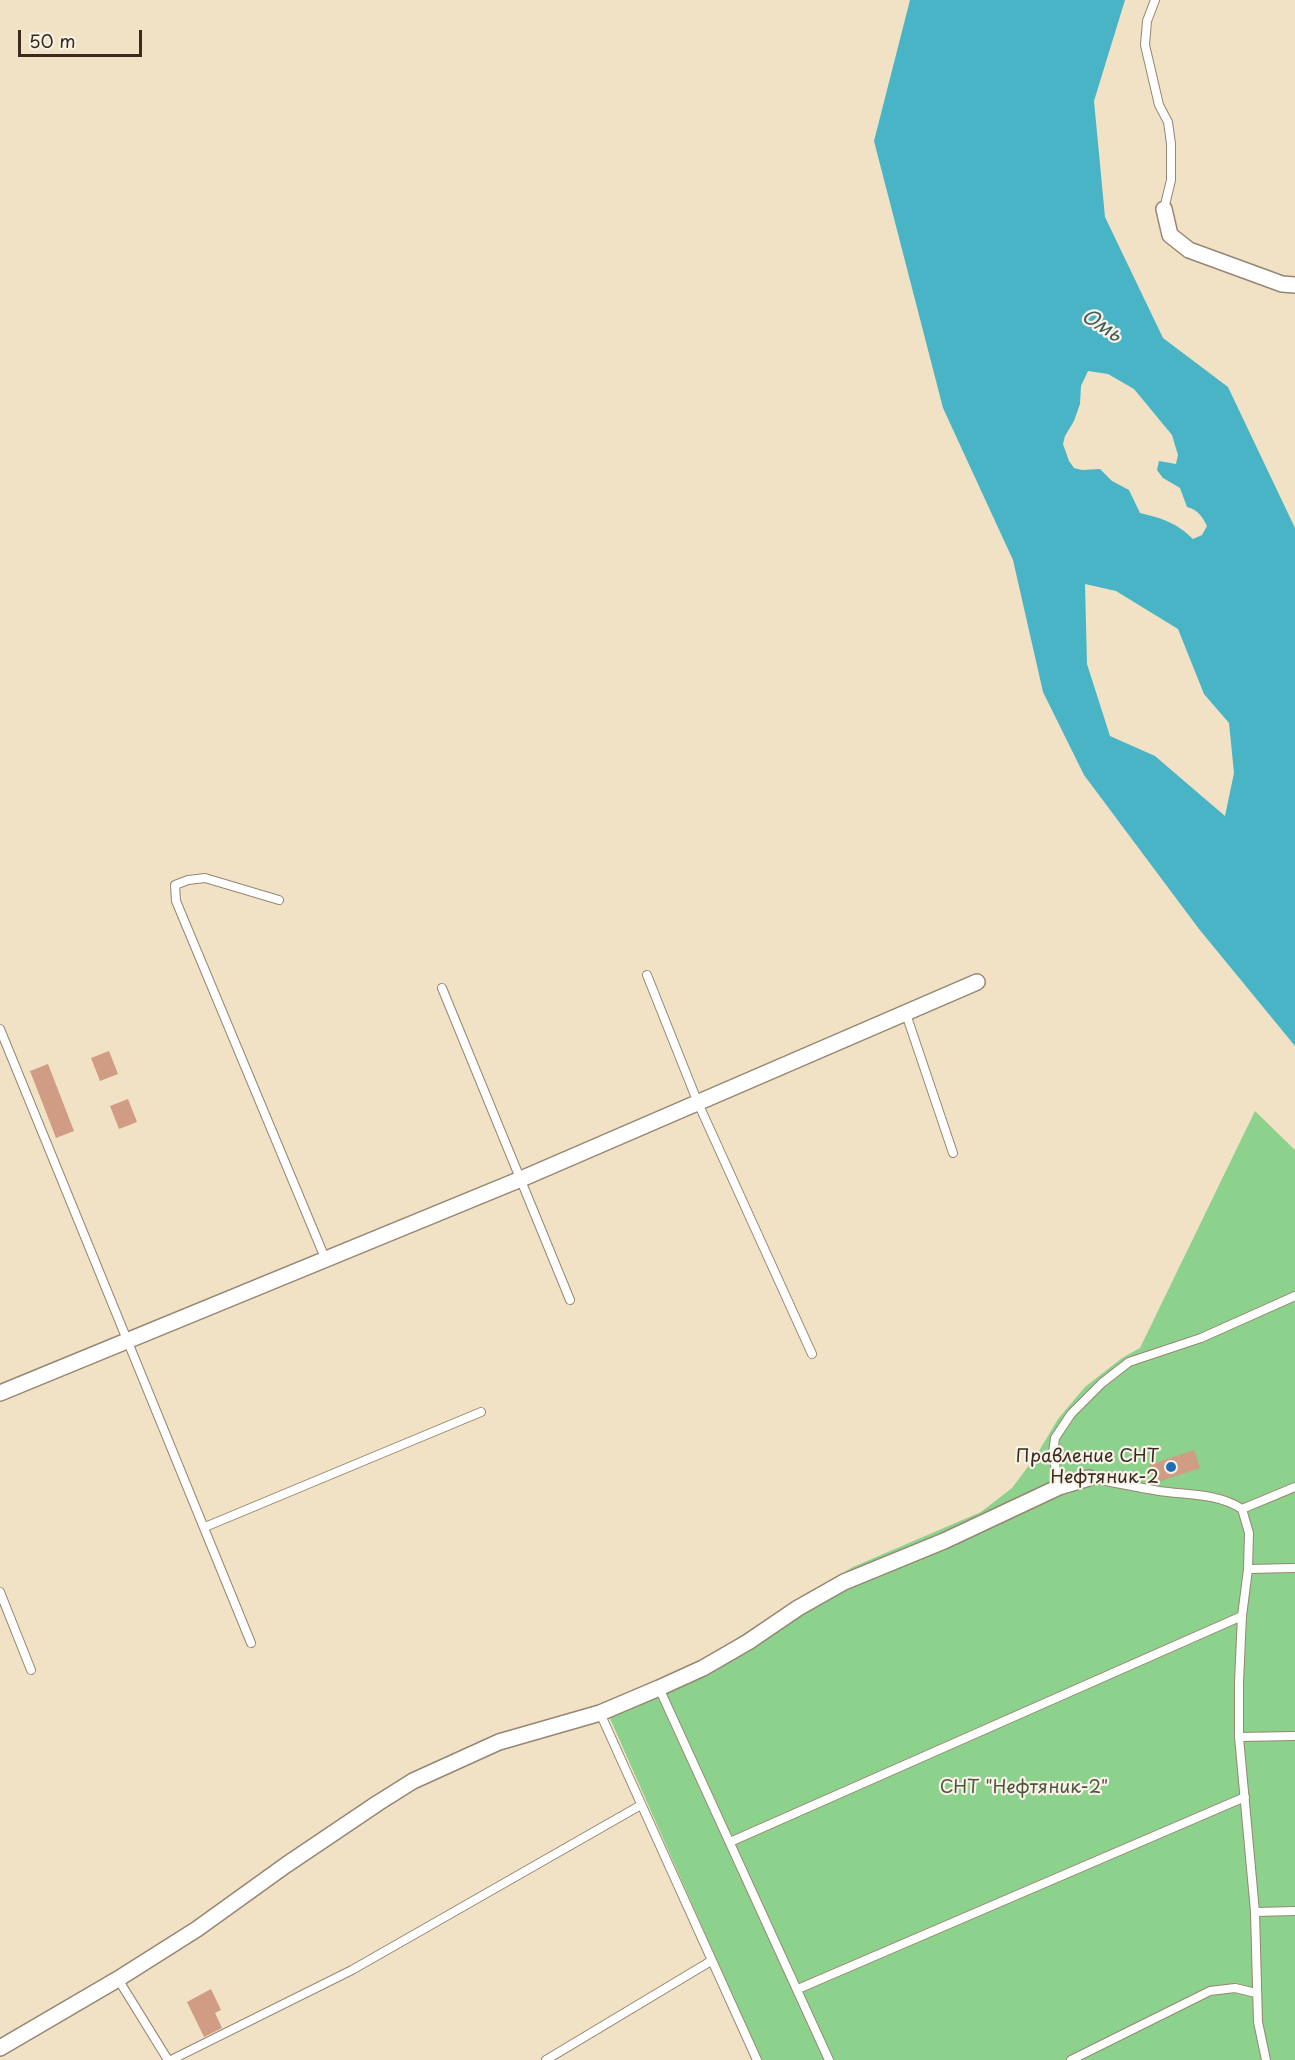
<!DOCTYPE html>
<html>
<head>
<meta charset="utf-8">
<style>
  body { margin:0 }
  #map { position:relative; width:1295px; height:2060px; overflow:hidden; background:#f1e2c6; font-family:"Playpen Sans",sans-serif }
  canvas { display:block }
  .scale { position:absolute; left:18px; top:30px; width:124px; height:27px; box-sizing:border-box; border:3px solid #3b2a1e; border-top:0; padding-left:8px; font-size:18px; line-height:21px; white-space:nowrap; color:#3b2a1e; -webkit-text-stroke:4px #f7f3e8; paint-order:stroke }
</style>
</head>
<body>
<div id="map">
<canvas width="1295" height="2060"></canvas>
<div class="scale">50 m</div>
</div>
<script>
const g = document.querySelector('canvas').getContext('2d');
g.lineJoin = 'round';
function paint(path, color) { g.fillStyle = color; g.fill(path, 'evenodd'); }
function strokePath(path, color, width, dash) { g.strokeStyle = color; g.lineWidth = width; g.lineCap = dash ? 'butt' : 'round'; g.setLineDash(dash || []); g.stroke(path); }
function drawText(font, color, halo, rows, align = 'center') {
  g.font = font + ' "Playpen Sans",sans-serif'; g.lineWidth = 4.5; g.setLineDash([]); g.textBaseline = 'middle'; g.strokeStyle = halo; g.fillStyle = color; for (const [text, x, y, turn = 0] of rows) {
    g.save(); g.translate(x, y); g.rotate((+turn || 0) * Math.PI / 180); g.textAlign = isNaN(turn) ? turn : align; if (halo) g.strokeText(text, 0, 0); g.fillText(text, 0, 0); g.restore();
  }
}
paint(new Path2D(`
  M 1255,1111 L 1295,1150 L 1295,2060 L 761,2060 L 604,1705 L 700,1662 L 802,1596 L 853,1567 L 981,1512 L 1012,1488 L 1036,1456 L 1058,1419 L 1085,1387 L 1122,1358 L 1140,1348 Z`), '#8cd28c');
paint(new Path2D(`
  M 910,0 L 1125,0 L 1094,101 L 1105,217 L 1163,338 L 1228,387 L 1295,528 L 1295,1046 L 1199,929 L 1084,775 L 1043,692 L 1013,560 L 943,408 L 874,141 ZM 1088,371 L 1108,374 L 1134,389 L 1172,435 L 1178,455 L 1176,464 L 1159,461 L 1157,470 L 1163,478 L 1180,488 L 1187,507 C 1198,510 1202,516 1207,526 L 1202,535 L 1193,539 C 1177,523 1162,518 1140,513 L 1129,490 L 1112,481 L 1100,469 L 1082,470 L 1074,468 L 1069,461 L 1063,444 L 1065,436 L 1074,421 L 1080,404 L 1081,386 ZM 1085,584 L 1116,591 L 1178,629 L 1204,694 L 1229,723 L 1234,773 L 1225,816 L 1155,756 L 1110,736 L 1087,664 Z`), '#49b4c6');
paint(new Path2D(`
  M 109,1051 L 118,1074 L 100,1081 L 91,1058 Z
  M 48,1064 L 74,1131 L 56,1138 L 30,1071 Z
  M 128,1099 L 137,1122 L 119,1129 L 110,1106 Z
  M 1194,1450 L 1200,1468 L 1155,1483 L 1149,1465 Z
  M 211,1989 L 221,2010 L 215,2013 L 222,2028 L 204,2037 L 187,2002 Z`), '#d19c84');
const lane = new Path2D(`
  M 1155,0 L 1147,21 L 1145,45 L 1159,105 L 1168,122 L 1171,144 L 1171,180 L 1164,209
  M 279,900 L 205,878 L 188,880 L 175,885 L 176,901 L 325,1258
  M 647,975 L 698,1103 L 812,1354
  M 442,988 L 570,1300
  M 906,1014 L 953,1153
  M 0,1029 L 251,1643
  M 1089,1478 C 1112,1482 1136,1487 1159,1491 C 1187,1495 1218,1493 1242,1509 L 1249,1533 L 1248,1569 L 1242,1616 L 1239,1682 L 1239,1737 L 1255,1912 L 1258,2022 L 1266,2060
  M 1059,1487 L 1053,1453 L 1055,1438 L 1071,1414 L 1102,1383 L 1129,1362 L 1201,1338 L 1295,1296
  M 1242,1509 L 1295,1487
  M 205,1527 L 481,1412
  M 1248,1569 L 1295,1568
  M 0,1592 L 31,1670
  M 659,1688 L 829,2060
  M 600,1713 L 757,2060
  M 1239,1737 L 1295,1736
  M 730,1842 L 1242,1616
  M 1255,1912 L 1295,1911
  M 118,1979 L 168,2060
  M 798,1989 L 1245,1797
  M 171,2060 L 352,1970 L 641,1805
  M 546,2060 L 711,1961
  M 1071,2060 L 1210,1991 L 1235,1988 L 1256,1993`);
const street = new Path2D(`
  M 1164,209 L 1170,235 L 1189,250 L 1282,284 L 1295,285
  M 0,1393 L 521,1179 L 977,982
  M 0,2048 L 118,1979 L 197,1929 L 286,1865 L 378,1803 L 413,1781 L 499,1742 L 600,1713 L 659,1688 L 703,1668 L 748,1642 L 798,1608 L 844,1582 L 944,1541 L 1059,1487 L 1089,1478`);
strokePath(lane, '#968672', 10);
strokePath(street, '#968672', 18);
strokePath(lane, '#fff', 8);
strokePath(street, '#fff', 15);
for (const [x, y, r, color] of [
  [1171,1467,6,"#1f6fb2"]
]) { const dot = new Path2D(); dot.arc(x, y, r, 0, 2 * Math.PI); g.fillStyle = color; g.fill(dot); strokePath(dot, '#f7f3e8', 2); }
drawText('18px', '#3b2a1e', '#f7f3e8', [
  ["Правление СНТ",1159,1457],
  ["Нефтяник-2",1159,1478]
], 'right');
drawText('18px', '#4f543a', '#f7f3e8', [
  ["СНТ \"Нефтяник-2\"",1024,1788]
]);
drawText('italic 20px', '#405a59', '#f7f3e8', [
  ["Омь",1101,326,33]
]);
</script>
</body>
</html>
